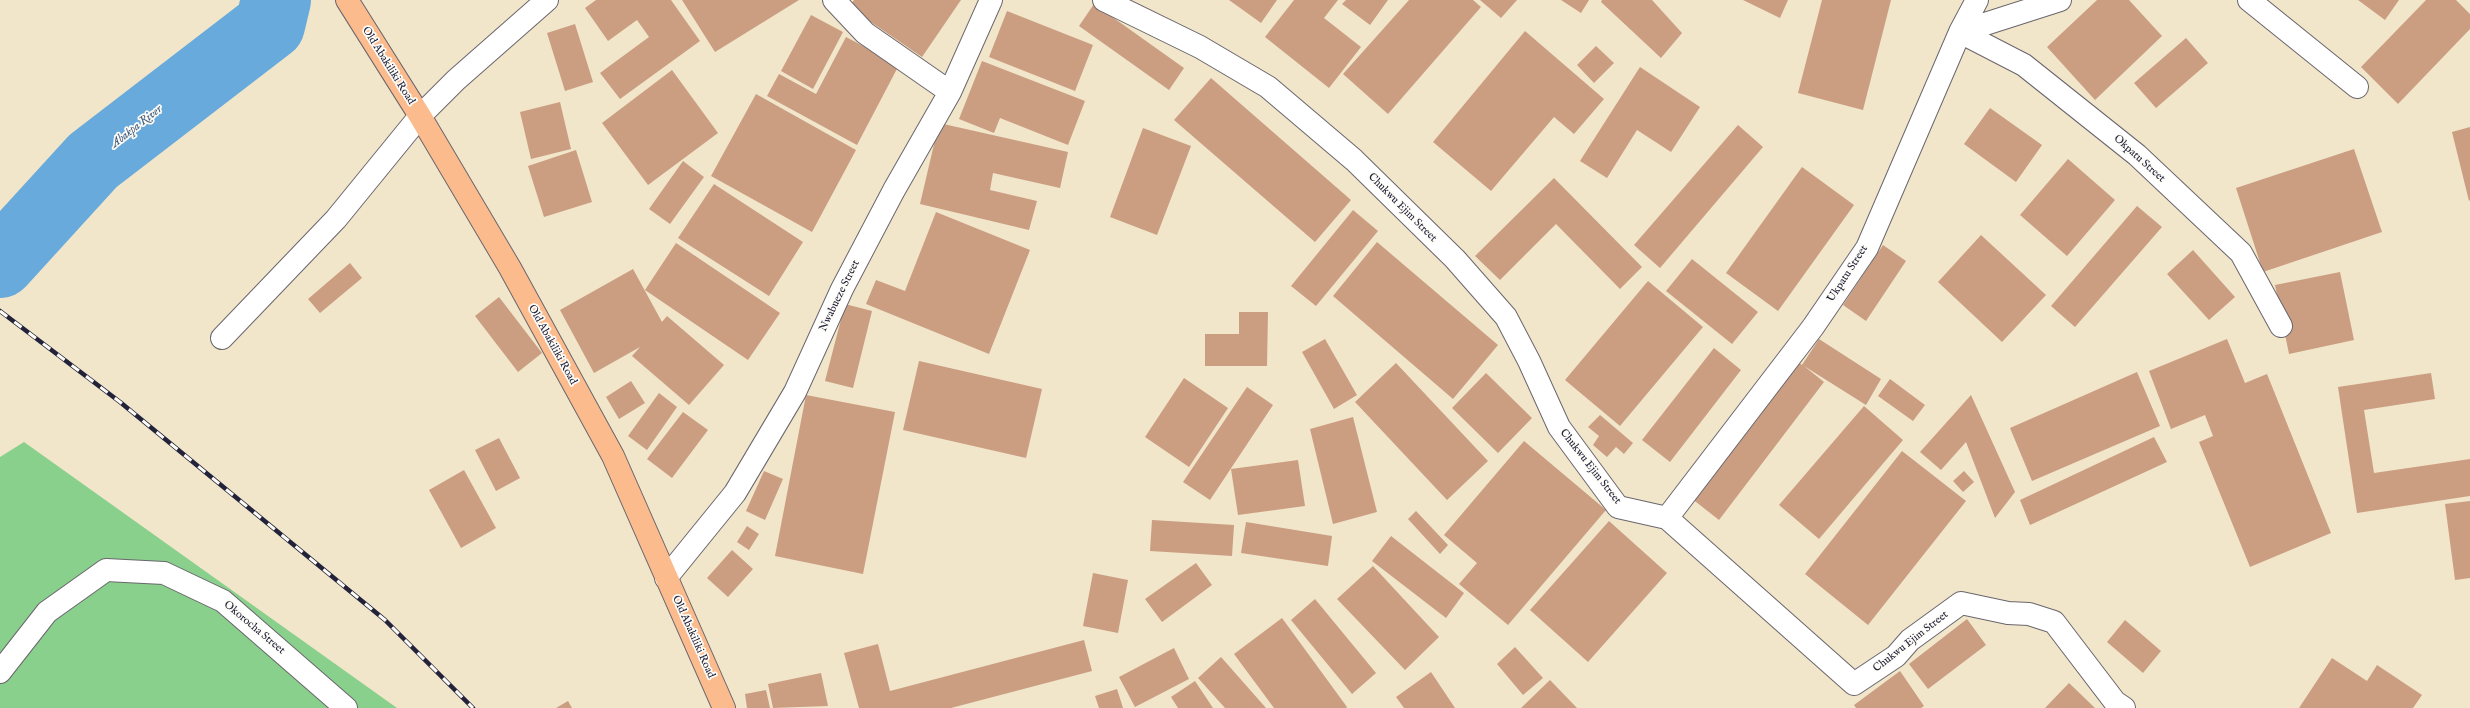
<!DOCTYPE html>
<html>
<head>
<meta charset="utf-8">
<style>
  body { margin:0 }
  canvas { display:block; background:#f1e5ca }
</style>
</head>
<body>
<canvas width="2470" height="708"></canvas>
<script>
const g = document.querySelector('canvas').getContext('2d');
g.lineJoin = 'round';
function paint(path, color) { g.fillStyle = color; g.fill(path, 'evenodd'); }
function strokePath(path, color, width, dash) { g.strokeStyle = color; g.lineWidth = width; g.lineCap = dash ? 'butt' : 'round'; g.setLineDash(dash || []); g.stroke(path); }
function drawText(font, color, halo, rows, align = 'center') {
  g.font = font + ' "IM FELL English",serif'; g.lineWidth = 3.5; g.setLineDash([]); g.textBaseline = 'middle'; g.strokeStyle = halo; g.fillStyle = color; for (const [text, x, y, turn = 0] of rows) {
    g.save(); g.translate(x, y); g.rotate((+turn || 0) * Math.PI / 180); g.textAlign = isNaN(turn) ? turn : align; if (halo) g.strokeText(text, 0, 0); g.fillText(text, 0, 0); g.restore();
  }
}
paint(new Path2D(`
  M 24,442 L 397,708 L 0,708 L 0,457 Z`), '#89d08c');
strokePath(new Path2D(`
  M 0,263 L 93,161 L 270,25 L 276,0`), '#68aadc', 70);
paint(new Path2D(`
  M 596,0 L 671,0 L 700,41 L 620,99 L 600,73 L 649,37 L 637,20 L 608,41 L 585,8 Z
  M 682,0 L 799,0 L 715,52 Z
  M 854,0 L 961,0 L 922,57 L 849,7 Z
  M 1229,0 L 1277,0 L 1261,23 Z
  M 1294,0 L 1338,0 L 1324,18 L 1361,47 L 1329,88 L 1265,37 Z
  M 1346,0 L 1388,0 L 1370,25 L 1342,4 Z
  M 1409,0 L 1473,0 L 1481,7 L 1388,114 L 1343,74 Z
  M 1480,0 L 1517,0 L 1501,18 Z
  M 1561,0 L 1589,0 L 1581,13 Z
  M 1602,0 L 1652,0 L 1682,33 L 1661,58 L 1601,2 Z
  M 1743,0 L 1788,0 L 1780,18 Z
  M 1822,0 L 1891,0 L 1863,110 L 1798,93 Z
  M 2097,0 L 2129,0 L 2162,36 L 2095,100 L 2047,47 Z
  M 2358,0 L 2399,0 L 2385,20 Z
  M 2426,0 L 2456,0 L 2470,14 L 2470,29 L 2398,104 L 2361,67 Z
  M 1094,4 L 1184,68 L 1169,90 L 1079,26 Z
  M 1007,11 L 1093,45 L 1075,91 L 989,57 Z
  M 811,15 L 843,32 L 813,89 L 781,71 Z
  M 575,24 L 593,82 L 565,91 L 547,33 Z
  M 1525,31 L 1604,99 L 1574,134 L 1554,117 L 1491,191 L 1433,142 Z
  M 846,37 L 899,65 L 857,145 L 767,96 L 779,74 L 816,94 Z
  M 2186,38 L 2208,63 L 2156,108 L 2134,83 Z
  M 1596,46 L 1614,63 L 1594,83 L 1577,65 Z
  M 982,61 L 1085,101 L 1068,145 L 1000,118 L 994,133 L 959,119 Z
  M 1640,67 L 1700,107 L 1671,152 L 1637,130 L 1607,178 L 1580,161 Z
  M 672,70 L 718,133 L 648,185 L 602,123 Z
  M 1211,78 L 1351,200 L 1315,242 L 1174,120 Z
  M 756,94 L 856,150 L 812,232 L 711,176 Z
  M 560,102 L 571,149 L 531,159 L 520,112 Z
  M 1990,108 L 2042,145 L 2016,182 L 1964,144 Z
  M 939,123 L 1068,152 L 1060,188 L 993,173 L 990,190 L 1037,201 L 1029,230 L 920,204 Z
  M 1738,125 L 1763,147 L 1660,268 L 1634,245 Z
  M 2470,127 L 2470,200 L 2469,201 L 2452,132 Z
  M 1143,128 L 1191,146 L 1157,235 L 1110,217 Z
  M 2354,149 L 2382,232 L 2263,272 L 2236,188 Z
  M 576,150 L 592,202 L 544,217 L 528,166 Z
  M 2068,159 L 2115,200 L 2067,256 L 2020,215 Z
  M 683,161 L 704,177 L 670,224 L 649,209 Z
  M 1802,167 L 1854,205 L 1778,311 L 1726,273 Z
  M 1554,178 L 1642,267 L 1620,289 L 1556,224 L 1500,280 L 1475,256 Z
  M 714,184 L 803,242 L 769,296 L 678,238 Z
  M 2137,206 L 2162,227 L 2075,327 L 2051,306 Z
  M 1353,210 L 1378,231 L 1316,306 L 1291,286 Z
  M 936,212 L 1030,250 L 989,354 L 866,304 L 876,280 L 905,291 Z
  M 1981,235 L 2046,295 L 2002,342 L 1938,282 Z
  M 1377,242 L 1498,345 L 1453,399 L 1333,296 Z
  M 676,243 L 780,313 L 748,360 L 645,290 Z
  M 1883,245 L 1906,261 L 1866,321 L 1843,305 Z
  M 2193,250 L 2235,297 L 2209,320 L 2167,274 Z
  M 1692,259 L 1758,312 L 1732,344 L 1666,291 Z
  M 350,263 L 362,278 L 320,313 L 308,299 Z
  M 633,269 L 662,322 L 667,316 L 724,365 L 689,405 L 632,356 L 640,347 L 594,373 L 560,310 Z
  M 2340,272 L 2354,340 L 2289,354 L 2275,285 Z
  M 1648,281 L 1703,327 L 1620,426 L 1565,380 Z
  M 499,297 L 542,353 L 518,372 L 475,316 Z
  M 845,304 L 872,311 L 853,388 L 825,381 Z
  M 1239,312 L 1268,312 L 1267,366 L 1205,366 L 1205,334 L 1239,334 Z
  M 1325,339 L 1357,395 L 1334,409 L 1302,352 Z
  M 1819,339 L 1881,379 L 1866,405 L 1804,366 L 1824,382 L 1719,520 L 1691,498 L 1796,360 L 1802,365 Z
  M 2227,339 L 2245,383 L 2267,374 L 2331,533 L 2250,567 L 2199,442 L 2213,436 L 2205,415 L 2171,429 L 2149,371 Z
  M 1714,348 L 1741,370 L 1670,462 L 1642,440 Z
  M 919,361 L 1042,389 L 1026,458 L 903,430 Z
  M 1396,363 L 1488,461 L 1447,500 L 1355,402 Z
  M 2137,372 L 2160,426 L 2032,481 L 2010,428 Z
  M 1486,373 L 1532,418 L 1498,453 L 1452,408 Z
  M 2431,373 L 2435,399 L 2364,410 L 2374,473 L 2470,459 L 2470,496 L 2357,513 L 2338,387 Z
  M 1184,378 L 1228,408 L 1189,467 L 1145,437 Z
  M 1890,379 L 1925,405 L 1913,421 L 1878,396 Z
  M 631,381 L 645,403 L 619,419 L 606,397 Z
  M 1247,387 L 1273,405 L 1210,500 L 1183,482 Z
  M 659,393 L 677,407 L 647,450 L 628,436 Z
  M 806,395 L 895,412 L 863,574 L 775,556 Z
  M 1971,395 L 2015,492 L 1995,518 L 1966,442 L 1941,470 L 1920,452 Z
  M 1864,406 L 1903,440 L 1819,539 L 1779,505 Z
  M 683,412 L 708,430 L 672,478 L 647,459 Z
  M 1600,415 L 1633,443 L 1624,454 L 1616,447 L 1607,457 L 1593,445 L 1599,436 L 1588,427 Z
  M 1353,417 L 1377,512 L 1333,524 L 1310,429 Z
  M 2154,437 L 2167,462 L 2030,525 L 2020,500 Z
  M 499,438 L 520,478 L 496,491 L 475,450 Z
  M 1524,441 L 1606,510 L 1508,625 L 1459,584 L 1477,563 L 1444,535 Z
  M 1902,451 L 1966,501 L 1868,625 L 1805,574 Z
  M 1298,460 L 1305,506 L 1238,515 L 1231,469 Z
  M 464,470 L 496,528 L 461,548 L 429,490 Z
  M 764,471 L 783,479 L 765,520 L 746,511 Z
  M 1964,471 L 1974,482 L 1963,492 L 1953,481 Z
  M 2470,501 L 2470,578 L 2455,580 L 2445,504 Z
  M 1416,511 L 1448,545 L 1440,554 L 1408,519 Z
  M 1152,520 L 1234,525 L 1232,556 L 1150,551 Z
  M 1609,521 L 1667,573 L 1588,662 L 1530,610 Z
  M 1246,522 L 1332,536 L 1328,566 L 1241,553 Z
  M 747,526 L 759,534 L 749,550 L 737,542 Z
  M 1391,536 L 1464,593 L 1446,618 L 1372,561 Z
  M 732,550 L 753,569 L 728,597 L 707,578 Z
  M 1196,563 L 1212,585 L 1162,622 L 1145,599 Z
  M 1373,566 L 1439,637 L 1405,670 L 1337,599 Z
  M 1093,573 L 1128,580 L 1118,633 L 1083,626 Z
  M 1315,599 L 1376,673 L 1352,694 L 1291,620 Z
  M 1282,618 L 1347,707 L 1346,708 L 1274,708 L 1234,654 Z
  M 1967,619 L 1986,645 L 1928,689 L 1909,664 Z
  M 2125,620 L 2161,651 L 2143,673 L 2107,642 Z
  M 1084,640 L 1092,671 L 951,708 L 859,708 L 844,653 L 878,644 L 890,691 Z
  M 1515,647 L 1543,678 L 1523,695 L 1497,664 Z
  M 1174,648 L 1189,679 L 1135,707 L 1119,677 Z
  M 1221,657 L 1266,708 L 1225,708 L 1198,678 Z
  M 2332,658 L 2367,681 L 2377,665 L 2422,695 L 2413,708 L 2299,708 Z
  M 1900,671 L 1924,706 L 1921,708 L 1856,708 L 1854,705 Z
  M 1431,672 L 1455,708 L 1404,708 L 1396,697 Z
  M 821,673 L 828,706 L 773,708 L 768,684 Z
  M 1550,680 L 1577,708 L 1521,708 Z
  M 1195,681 L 1213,708 L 1178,708 L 1171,697 Z
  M 2069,683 L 2095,708 L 2045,708 Z
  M 1117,689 L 1123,708 L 1099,708 L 1095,696 Z
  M 766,690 L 770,708 L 747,708 L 745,694 Z
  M 568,701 L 572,708 L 556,708 Z`), '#cb9e82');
const minor = new Path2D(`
  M 834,0 L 865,33 L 950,92
  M 1104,0 L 1200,47 L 1268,87 L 1354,160 L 1455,259 L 1506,317 L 1529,361 L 1559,427 L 1618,507 L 1667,518 L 1854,684 L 1896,656 L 1910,640 L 1961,603 L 2008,613 L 2029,614 L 2054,622 L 2115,702 L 2124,708
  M 2249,0 L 2357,87
  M 1960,32 L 2024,65 L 2137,155 L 2241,253 L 2281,326
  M 1960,32 L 2060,0
  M 222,338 L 336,219 L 420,116 L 456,80 L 547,0
  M 1667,518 L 1813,327 L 1867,248 L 1960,32 L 1977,0
  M 666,578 L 735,493 L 795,392 L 842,289 L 894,190 L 950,92 L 991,0
  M 0,672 L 47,612 L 106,570 L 164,573 L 223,601 L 346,708`);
const major = new Path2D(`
  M 347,0 L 420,116 L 510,268 L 613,456 L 724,708`);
strokePath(minor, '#6a666d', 24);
strokePath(major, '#6a666d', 24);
strokePath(minor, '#fff', 22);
strokePath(major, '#fbbb8c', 22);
const rail = new Path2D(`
  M 0,311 L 120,402 L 385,620 L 473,708`);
strokePath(rail, '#22223b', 4.5);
strokePath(rail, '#fdfcf7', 3, [9]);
drawText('11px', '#22223b', '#fdfcf7', [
  ["Old Abakiliki Road",388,66,58],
  ["Okpatu Street",2139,159,42],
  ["Chukwu Ejim Street",1402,208,45],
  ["Ukpatu Street",1848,274,-57],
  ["Nwabueze Street",840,296,-64],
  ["Old Abakiliki Road",552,345,61],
  ["Chukwu Ejim Street",1590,467,52],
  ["Okorocha Street",254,628,40],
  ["Old Abakiliki Road",693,637,66],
  ["Chukwu Ejim Street",1911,642,-38]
]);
drawText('italic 12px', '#3e587b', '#fdfcf7', [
  ["Abakpa River",137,127,-38]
]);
</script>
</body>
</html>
